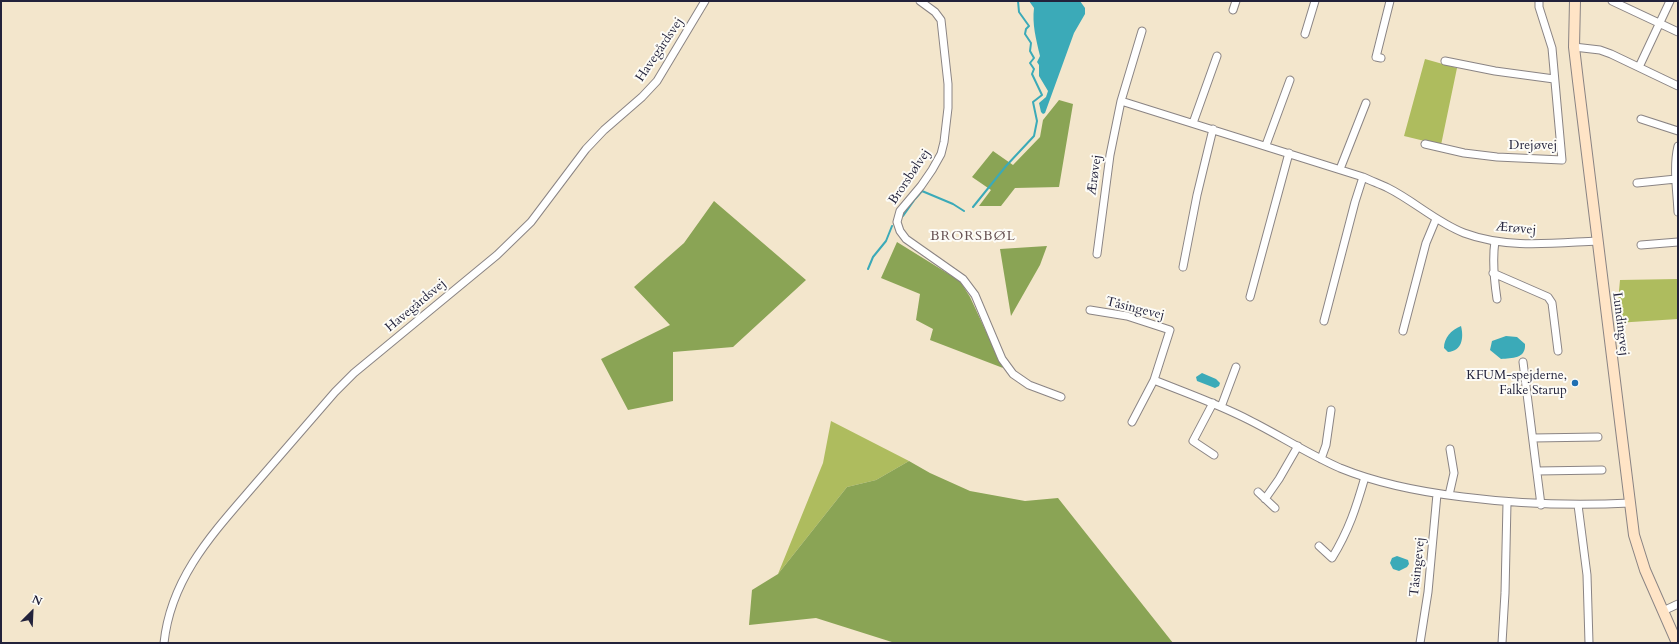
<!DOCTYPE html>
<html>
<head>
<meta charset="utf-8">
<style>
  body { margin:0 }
  #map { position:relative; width:1679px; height:644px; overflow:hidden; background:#f3e6cc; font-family:Cardo,serif }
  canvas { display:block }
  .frame { position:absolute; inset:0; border:2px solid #22223b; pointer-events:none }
  .north { position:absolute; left:12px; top:592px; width:40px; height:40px; -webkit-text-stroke:3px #fdfcf7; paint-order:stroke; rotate:24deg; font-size:11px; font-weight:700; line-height:16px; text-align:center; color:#22223b }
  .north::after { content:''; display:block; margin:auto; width:14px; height:18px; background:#22223b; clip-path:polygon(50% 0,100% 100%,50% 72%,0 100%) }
</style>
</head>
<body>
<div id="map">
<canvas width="1679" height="644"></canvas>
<div class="frame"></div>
<div class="north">N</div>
</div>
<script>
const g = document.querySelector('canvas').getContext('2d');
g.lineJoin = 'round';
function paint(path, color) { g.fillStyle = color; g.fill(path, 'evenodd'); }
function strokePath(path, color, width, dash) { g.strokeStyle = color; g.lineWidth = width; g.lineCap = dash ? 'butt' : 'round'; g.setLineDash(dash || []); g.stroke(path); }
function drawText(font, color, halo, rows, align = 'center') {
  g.font = font + ' Cardo,serif'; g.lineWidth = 4; g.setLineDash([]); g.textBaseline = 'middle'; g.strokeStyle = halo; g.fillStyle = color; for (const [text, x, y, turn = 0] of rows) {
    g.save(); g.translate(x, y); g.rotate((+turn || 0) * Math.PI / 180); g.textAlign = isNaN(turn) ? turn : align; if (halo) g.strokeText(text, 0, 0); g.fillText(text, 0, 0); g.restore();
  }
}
paint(new Path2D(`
  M 1425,59 L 1457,68 L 1441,145 L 1404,136 Z
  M 1678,279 L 1678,319 L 1616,323 L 1620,280 Z
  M 831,421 L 909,461 L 876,480 L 847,487 L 778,574 L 823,463 Z`), '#aebc5e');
paint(new Path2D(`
  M 1059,100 L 1073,104 L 1059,187 L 1015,188 L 1001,206 L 979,206 L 991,190 L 972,177 L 993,151 L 1013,165 L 1040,137 L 1043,120 Z
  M 714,201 L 806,280 L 733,347 L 673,352 L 673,401 L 628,410 L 601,359 L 670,325 L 634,287 L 684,243 Z
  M 897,242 L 960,281 L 970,297 L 1003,368 L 930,340 L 933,329 L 916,320 L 920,294 L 881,278 Z
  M 1047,246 L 1040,265 L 1011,316 L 1000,249 Z
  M 909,461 L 930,473 L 970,491 L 1025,501 L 1058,498 L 1173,643 L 895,643 L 816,618 L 749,625 L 752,590 L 778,574 L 847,487 L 876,480 Z`), '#8aa455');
paint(new Path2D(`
  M 1029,1 L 1080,1 L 1085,8 L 1085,14 L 1074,33 L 1045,113 L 1043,114 L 1041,112 L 1039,103 L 1046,97 L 1048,91 L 1039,76 L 1039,65 L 1037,62 L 1040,56 C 1036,39 1032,24 1034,8 Z
  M 1461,326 C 1464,338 1462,351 1448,352 L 1444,348 C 1444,338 1451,330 1461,326 Z
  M 1506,336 L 1517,337 L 1525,344 C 1526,359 1512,358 1501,359 L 1490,350 L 1492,341 Z
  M 1202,373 L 1216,379 L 1220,383 L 1219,386 L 1215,388 L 1197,381 L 1196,377 Z
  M 1397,556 L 1408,560 L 1409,564 L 1407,567 L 1399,571 L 1393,569 L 1390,563 L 1392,558 Z`), '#3baab8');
strokePath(new Path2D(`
  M 973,207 L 1006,166 L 1034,136 L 1037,121 L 1033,102 L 1042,95 L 1032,74 L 1034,69 L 1030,63 L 1034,58 L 1030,51 L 1031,43 L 1025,34 L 1026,29 L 1029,26 L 1019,12 L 1018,1
  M 903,216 L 915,199 L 922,191 L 953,204 L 964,211
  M 868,269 L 873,257 L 886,241 L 892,226`), '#3baab8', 2);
const street = new Path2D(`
  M 920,1 L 935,12 L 941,20 L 948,84 L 948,108 L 944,142 L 941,154 L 932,170 L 921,186 L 900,211 L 897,222 L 900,231 L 906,239 L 963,279 L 975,295 L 1002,359 L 1013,374 L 1029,385 L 1061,397
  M 1612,1 L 1678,32
  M 1233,10 L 1236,1
  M 1305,34 L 1315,1
  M 1574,47 L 1600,50 L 1611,54 L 1678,86
  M 1381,58 L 1376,57 L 1390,1
  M 1445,61 L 1495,71 L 1554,79
  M 1639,67 L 1670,1
  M 1121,101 L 1363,177 C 1371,181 1380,184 1388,188 C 1414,201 1436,222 1464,233 C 1507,249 1553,243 1597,241
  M 1641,119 L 1678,131
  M 1193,123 L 1217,56
  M 1425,144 L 1464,153 L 1497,157 L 1562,160 L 1552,48 L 1539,7 L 1539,1
  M 1266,145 L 1290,80
  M 1678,146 C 1673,167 1677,190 1678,212
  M 1340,169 L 1366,103
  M 1637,183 L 1676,179
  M 1495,241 C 1492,261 1494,279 1497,299
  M 1641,245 L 1678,242
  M 1097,254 L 1110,155 L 1121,101 L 1142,31
  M 1183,267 L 1197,195 L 1213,129
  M 1493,273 L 1548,297 L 1552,303 L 1558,351
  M 1250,297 L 1289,153
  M 1090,310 L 1127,316 L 1170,330 L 1154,380 L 1132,422
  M 1324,321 L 1355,202 L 1363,177
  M 1403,331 L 1426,243 L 1436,219
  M 1523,362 L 1541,505
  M 1154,380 C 1186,393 1218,404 1249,420 C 1279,435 1308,454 1340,468 C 1379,484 1421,492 1463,497 C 1519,504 1574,506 1630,503
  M 1213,403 L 1193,441 L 1214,455
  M 1221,407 L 1236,367
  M 1533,438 L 1598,437
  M 1321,459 L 1326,445 L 1331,410
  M 1537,471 L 1602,470
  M 1258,492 L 1275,508
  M 1449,495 L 1454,473 L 1450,449
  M 1265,499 L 1279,479 L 1298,446
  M 1578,505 L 1587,575 L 1589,643
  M 1319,546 L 1332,558 C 1349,530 1356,508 1365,477
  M 1663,611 L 1678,604
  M 164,643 C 171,576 215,531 257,482 C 283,452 309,422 335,392 L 354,373 L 497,255 L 531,222 L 586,149 L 604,130 L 642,97 L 657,81 L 705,1
  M 1420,643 L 1428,592 L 1437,494
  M 1502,643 L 1505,593 L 1507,503`);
const secondary = new Path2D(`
  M 1575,1 L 1574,47 L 1578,81 L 1634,535 L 1645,570 L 1677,643`);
strokePath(street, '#8a8484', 9);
strokePath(secondary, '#8a8484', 12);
strokePath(street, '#fff', 7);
strokePath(secondary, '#ffe4c6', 10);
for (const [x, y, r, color] of [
  [1575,383,4,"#1f6fb2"]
]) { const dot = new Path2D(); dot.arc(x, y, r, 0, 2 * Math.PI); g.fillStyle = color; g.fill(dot); strokePath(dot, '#fdfcf7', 1.5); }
drawText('13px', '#22223b', '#fdfcf7', [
  ["Havegårdsvej",660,50,-56],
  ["Drejøvej",1533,146],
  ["Ærøvej",1095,175,-82],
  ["Brorsbølvej",910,177,-56],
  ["Ærøvej",1516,229,5],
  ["Havegårdsvej",416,306,-40],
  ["Tåsingevej",1135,309,14],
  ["Lundingvej",1620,324,83],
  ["Tåsingevej",1418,567,-84]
]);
drawText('13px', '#22223b', '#fdfcf7', [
  ["KFUM-spejderne,",1567,376],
  ["Falke Starup",1567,391]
], 'right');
g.letterSpacing = '1px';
drawText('14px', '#685354', '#fdfcf7', [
  ["BRORSBØL",973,237]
]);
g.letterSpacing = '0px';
</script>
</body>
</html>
